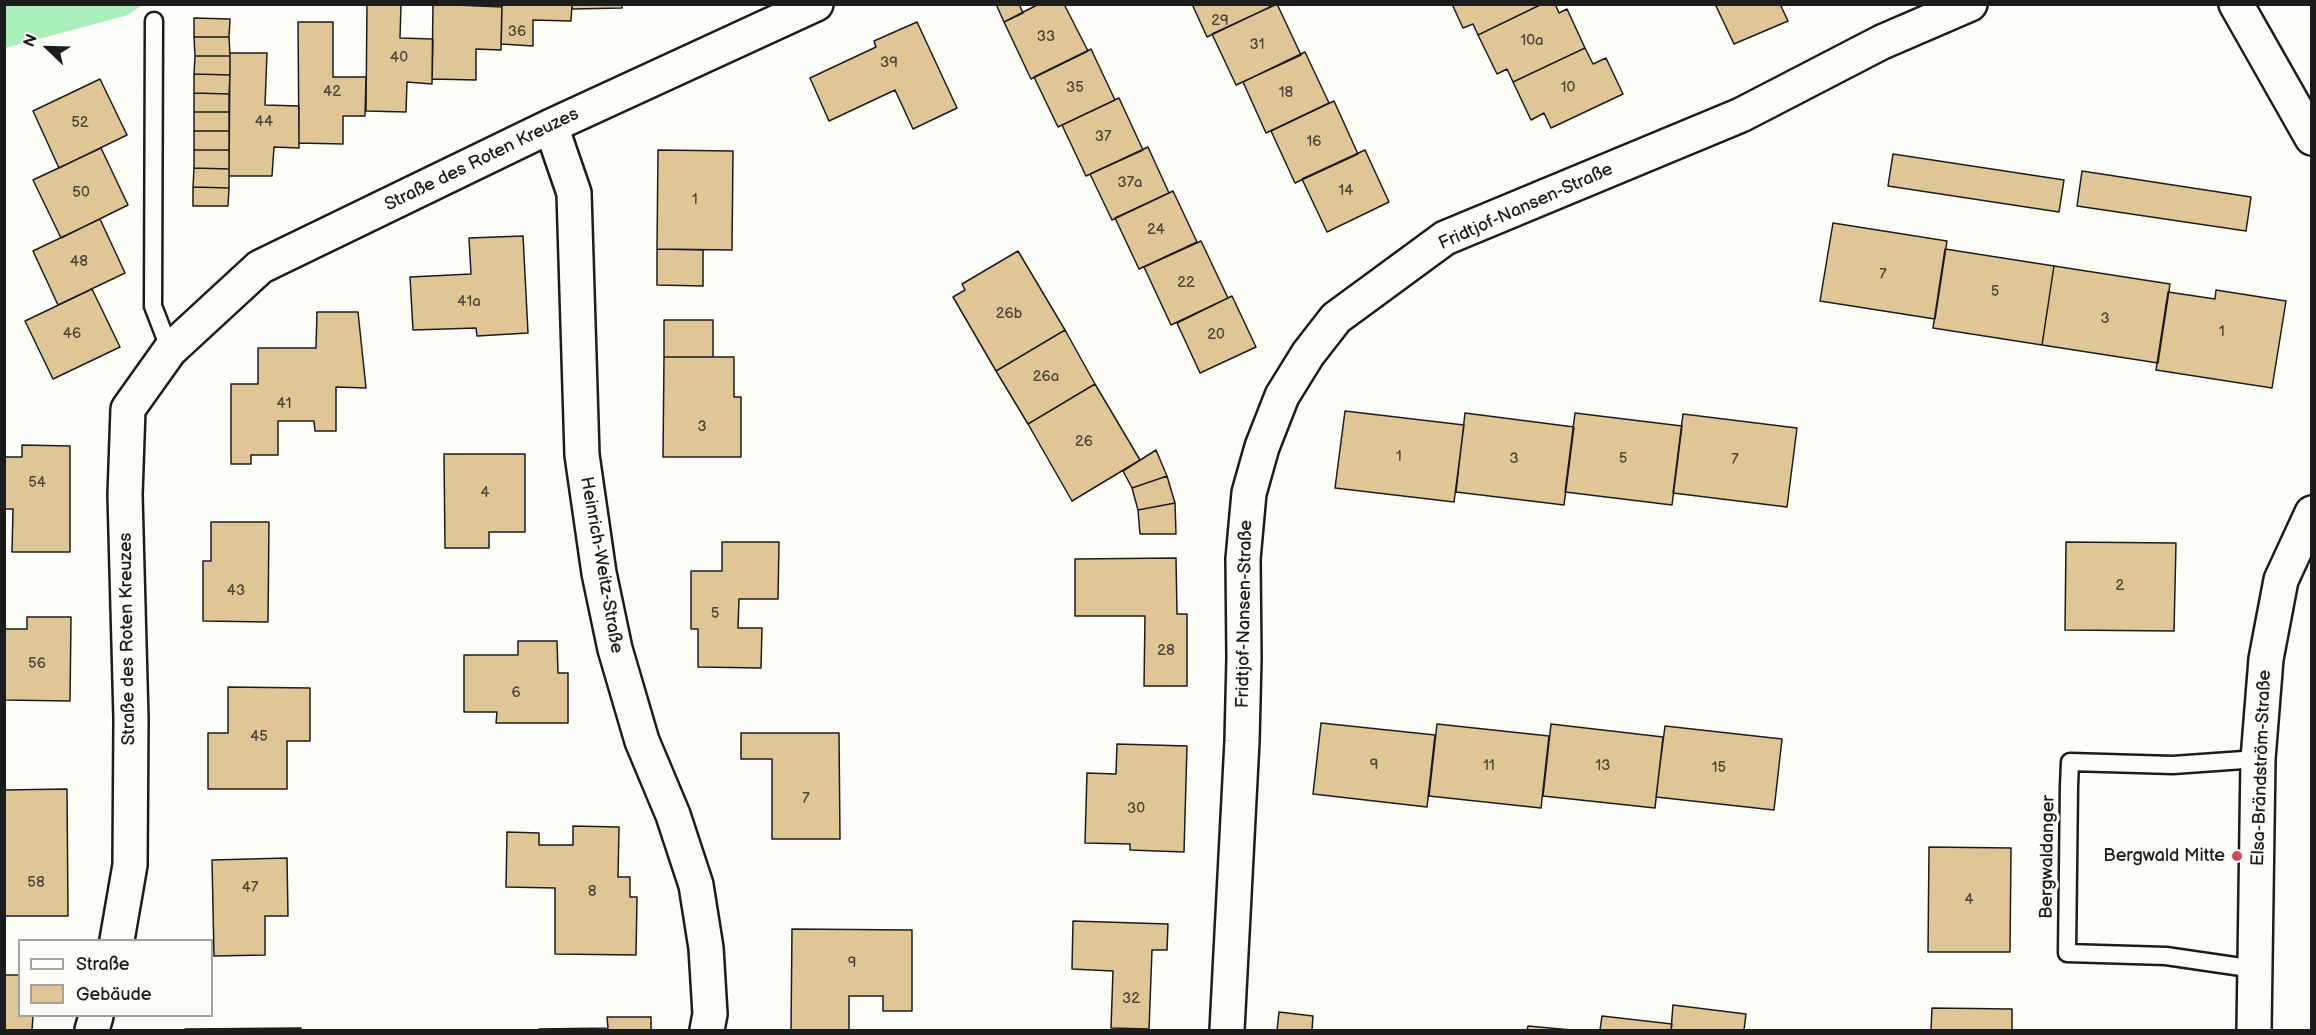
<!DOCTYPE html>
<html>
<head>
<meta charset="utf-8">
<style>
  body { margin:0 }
  #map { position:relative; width:2316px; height:1035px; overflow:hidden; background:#fdfcf7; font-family:"Balsamiq Sans",sans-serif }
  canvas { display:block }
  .frame { position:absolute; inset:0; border:6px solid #1c1c1c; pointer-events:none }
  .legend { position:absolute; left:18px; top:939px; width:195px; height:78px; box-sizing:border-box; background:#fdfcf7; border:2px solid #a3a29f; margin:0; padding:8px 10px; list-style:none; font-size:18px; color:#1c1c1c }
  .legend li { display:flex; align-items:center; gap:12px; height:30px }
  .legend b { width:30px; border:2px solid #a3a29f }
  .north { position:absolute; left:18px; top:18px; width:60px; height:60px; -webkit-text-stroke:4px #fdfcf7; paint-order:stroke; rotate:293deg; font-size:16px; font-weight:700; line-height:24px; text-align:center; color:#1c1c1c }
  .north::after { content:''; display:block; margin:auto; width:21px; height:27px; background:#1c1c1c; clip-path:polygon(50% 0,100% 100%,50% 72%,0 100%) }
</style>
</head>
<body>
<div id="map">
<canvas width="2316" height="1035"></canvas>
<div class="frame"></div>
<ul class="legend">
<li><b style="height:8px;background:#fdfcf7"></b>Straße</li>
<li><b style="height:16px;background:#e0c696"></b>Gebäude</li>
</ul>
<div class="north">N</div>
</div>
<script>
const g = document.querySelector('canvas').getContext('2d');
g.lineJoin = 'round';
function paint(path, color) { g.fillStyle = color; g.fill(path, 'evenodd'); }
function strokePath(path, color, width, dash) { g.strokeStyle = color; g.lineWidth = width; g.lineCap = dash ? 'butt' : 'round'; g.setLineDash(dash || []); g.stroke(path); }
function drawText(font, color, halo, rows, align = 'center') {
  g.font = font + ' "Balsamiq Sans",sans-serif'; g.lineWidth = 6; g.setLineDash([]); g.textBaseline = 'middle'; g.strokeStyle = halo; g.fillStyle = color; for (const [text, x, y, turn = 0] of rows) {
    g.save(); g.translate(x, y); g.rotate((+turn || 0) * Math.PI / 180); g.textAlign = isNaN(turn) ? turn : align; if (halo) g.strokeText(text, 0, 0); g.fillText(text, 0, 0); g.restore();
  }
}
paint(new Path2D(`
  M 5,4 L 142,4 L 142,5 L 128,15 L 5,48 Z`), '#aaeeb9');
const building = new Path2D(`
  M 367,4 L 401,4 L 400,38 L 433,39 L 432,84 L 407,82 L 406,112 L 366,111 Z
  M 433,4 L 502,7 L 501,50 L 476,49 L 476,80 L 432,79 Z
  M 502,4 L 572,4 L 571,21 L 533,20 L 533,46 L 501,44 Z
  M 572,4 L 622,4 L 622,8 L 572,9 Z
  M 996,4 L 1019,4 L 1023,13 L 1004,22 Z
  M 1039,4 L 1064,4 L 1088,51 L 1031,79 L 1004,22 Z
  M 1192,4 L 1268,4 L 1270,7 L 1207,37 Z
  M 1277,4 L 1301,55 L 1236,85 L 1212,34 Z
  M 1452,4 L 1542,4 L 1478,35 L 1473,24 L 1463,28 Z
  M 1542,4 L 1555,4 L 1559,13 L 1567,9 L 1585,48 L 1513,82 L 1507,69 L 1497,74 L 1478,35 Z
  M 1719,4 L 1780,4 L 1788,21 L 1734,44 L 1716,6 Z
  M 194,18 L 230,19 L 229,37 L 194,37 Z
  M 298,22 L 333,22 L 333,77 L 366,77 L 365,116 L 343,116 L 343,144 L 299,143 Z
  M 917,22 L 957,108 L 913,129 L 895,90 L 829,121 L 810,78 L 876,47 L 874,41 Z
  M 194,37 L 229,37 L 230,56 L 195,56 Z
  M 1585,48 L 1593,64 L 1606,58 L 1623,94 L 1551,128 L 1544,113 L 1531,120 L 1513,82 Z
  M 1091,49 L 1115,100 L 1058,127 L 1034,77 Z
  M 1305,52 L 1329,103 L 1266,133 L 1243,82 Z
  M 230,53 L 267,53 L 265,105 L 299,106 L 299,148 L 274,147 L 272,176 L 229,176 Z
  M 195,56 L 230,56 L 230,75 L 194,74 Z
  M 194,74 L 230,75 L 229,94 L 194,93 Z
  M 100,79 L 127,135 L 59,168 L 33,111 Z
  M 194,93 L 229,94 L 229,112 L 194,112 Z
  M 1119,98 L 1143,150 L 1086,176 L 1062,125 Z
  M 1334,101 L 1358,154 L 1295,183 L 1271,131 Z
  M 194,112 L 229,112 L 229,131 L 194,131 Z
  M 194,131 L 229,131 L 229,150 L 194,150 Z
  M 1148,147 L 1169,193 L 1112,220 L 1090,174 Z
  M 101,148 L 128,205 L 61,238 L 33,180 Z
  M 194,150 L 229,150 L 229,169 L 194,168 Z
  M 658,150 L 733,151 L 732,250 L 657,249 Z
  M 1365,150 L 1389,202 L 1327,232 L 1302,179 Z
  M 1893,154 L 2064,180 L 2059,212 L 1888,186 Z
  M 194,168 L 229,169 L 229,188 L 193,187 Z
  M 2082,171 L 2251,197 L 2246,231 L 2077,206 Z
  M 193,187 L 229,188 L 228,206 L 193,206 Z
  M 1173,191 L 1197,242 L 1139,269 L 1115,218 Z
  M 100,219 L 125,273 L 58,305 L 33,251 Z
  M 1833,223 L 1947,241 L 1935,319 L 1820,301 Z
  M 523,236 L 528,333 L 477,336 L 476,328 L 413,330 L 410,277 L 471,274 L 469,238 Z
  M 1201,241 L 1228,298 L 1171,325 L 1144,267 Z
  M 657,249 L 703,250 L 703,286 L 657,285 Z
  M 1945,249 L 2054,266 L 2042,345 L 1933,328 Z
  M 1018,251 L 1065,330 L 996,371 L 953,297 L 965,290 L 962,284 Z
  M 2054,266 L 2170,284 L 2158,363 L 2042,345 Z
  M 92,289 L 120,347 L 53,379 L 25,321 Z
  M 2216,290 L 2286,301 L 2272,388 L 2156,370 L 2168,292 L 2215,299 Z
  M 1232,296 L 1256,347 L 1200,373 L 1177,323 Z
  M 317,312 L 358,312 L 366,388 L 336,387 L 336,431 L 315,431 L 314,421 L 278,421 L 278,455 L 251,455 L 251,464 L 231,464 L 231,384 L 258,384 L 258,348 L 316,348 Z
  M 664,320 L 713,320 L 713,357 L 664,357 Z
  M 1065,330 L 1095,384 L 1028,424 L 996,371 Z
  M 664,357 L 734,357 L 734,397 L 741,397 L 741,457 L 663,457 Z
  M 1095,384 L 1140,460 L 1072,501 L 1028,424 Z
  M 1345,411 L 1464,425 L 1454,502 L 1335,488 Z
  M 1465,413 L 1574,427 L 1564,505 L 1456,492 Z
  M 1575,413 L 1682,426 L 1672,505 L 1565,492 Z
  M 1683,414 L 1797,428 L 1787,507 L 1673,493 Z
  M 22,445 L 70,446 L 70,552 L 12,552 L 13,509 L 4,509 L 4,457 L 22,457 Z
  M 1156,450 L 1167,476 L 1132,488 L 1123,471 Z
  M 444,454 L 525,454 L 525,532 L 489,532 L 489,548 L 445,548 Z
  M 1167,476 L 1175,503 L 1138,510 L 1132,488 Z
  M 1175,503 L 1176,534 L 1140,534 L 1138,510 Z
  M 211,522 L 269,522 L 268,622 L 203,621 L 203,561 L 211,561 Z
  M 722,542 L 779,542 L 778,599 L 739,599 L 738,628 L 762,628 L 761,668 L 698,667 L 698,629 L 691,629 L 691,571 L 722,571 Z
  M 2066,542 L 2176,543 L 2174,631 L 2065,630 Z
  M 1176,558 L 1177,614 L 1187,614 L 1187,686 L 1144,686 L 1145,616 L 1075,616 L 1075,559 Z
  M 27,617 L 71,617 L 70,701 L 4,700 L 4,629 L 27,629 Z
  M 518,641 L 557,641 L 558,673 L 568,673 L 568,723 L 496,723 L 497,712 L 464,712 L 464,655 L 518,655 Z
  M 228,687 L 310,688 L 310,741 L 287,741 L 287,789 L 208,789 L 208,733 L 228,733 Z
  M 1321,723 L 1435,735 L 1427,807 L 1313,794 Z
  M 1437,724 L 1549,736 L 1541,808 L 1429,796 Z
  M 1551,724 L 1663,737 L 1655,808 L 1543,796 Z
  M 1665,726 L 1782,739 L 1774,810 L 1656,797 Z
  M 741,733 L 839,733 L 840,839 L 772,839 L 772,759 L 741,759 Z
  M 1117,744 L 1187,746 L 1184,852 L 1130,850 L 1130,844 L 1085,843 L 1087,773 L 1116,774 Z
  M 67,789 L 68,916 L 5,916 L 4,790 Z
  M 573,826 L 619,827 L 618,877 L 630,877 L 630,897 L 637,897 L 636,955 L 555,954 L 555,888 L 506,887 L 507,832 L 539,833 L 539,845 L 573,845 Z
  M 1929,847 L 2011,848 L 2010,952 L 1928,952 Z
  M 287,858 L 288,916 L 265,916 L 265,955 L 214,956 L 212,860 Z
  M 1073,921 L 1168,924 L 1167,950 L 1152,950 L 1149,1029 L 1111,1028 L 1113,971 L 1072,969 Z
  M 792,929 L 912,930 L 912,1011 L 883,1011 L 883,996 L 849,996 L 849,1030 L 791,1030 Z
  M 4,975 L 20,975 L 20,1016 L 33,1016 L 32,1030 L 4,1030 Z
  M 1673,1005 L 1746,1014 L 1744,1030 L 1671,1030 Z
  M 1932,1008 L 2012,1009 L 2012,1030 L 1931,1030 Z
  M 1279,1012 L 1313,1016 L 1312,1030 L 1277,1030 Z
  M 1602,1016 L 1672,1024 L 1671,1030 L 1600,1030 Z
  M 607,1017 L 651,1017 L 651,1030 L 539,1030 L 539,1029 L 608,1028 Z
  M 1528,1026 L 1572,1030 L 1527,1030 Z
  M 301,1028 L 301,1030 L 185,1030 L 185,1029 Z`);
paint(building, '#e0c696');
strokePath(building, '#1c1c1c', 1.5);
const service = new Path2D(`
  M 154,21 L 153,306 L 170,350
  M 2255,969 L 2166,956 L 2067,953 L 2069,786 L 2070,762 L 2173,765 L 2258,759`);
const minor = new Path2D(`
  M 2236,4 L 2312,138
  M 551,126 L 574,193 L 582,455 L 599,573 L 615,649 L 642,741 L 673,815 L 696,885 L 706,948 L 710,1014 L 707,1030
  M 117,940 L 130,865 L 131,719 L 125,495 L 128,409 L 170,350 L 260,267 L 551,126 L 816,4
  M 92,1030 L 96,1016
  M 1227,1030 L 1242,741 L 1244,658 L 1243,559 L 1249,493 L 1262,447 L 1282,396 L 1308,354 L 1336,318 L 1445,238 L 1741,115 L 1882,42 L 1970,4
  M 2254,1030 L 2258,759 L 2266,659 L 2281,580 L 2312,513`);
strokePath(service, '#1c1c1c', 21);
strokePath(minor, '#1c1c1c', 38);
strokePath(service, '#fdfcf7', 16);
strokePath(minor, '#fdfcf7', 33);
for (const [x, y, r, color] of [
  [2237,856,6,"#d1495b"]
]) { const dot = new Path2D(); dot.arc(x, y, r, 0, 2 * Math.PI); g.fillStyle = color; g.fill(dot); strokePath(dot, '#fdfcf7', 2); }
drawText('15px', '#4d463a', null, [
  ["29",1220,21],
  ["36",517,32],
  ["33",1046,37],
  ["10a",1532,41],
  ["31",1257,45],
  ["40",399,58],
  ["39",889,63],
  ["35",1075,88],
  ["10",1568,88],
  ["42",332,92],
  ["18",1286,93],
  ["44",264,122],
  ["52",80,123],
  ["37",1103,137],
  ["16",1314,142],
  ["37a",1130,183],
  ["14",1346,191],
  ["50",81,193],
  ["1",695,200],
  ["24",1156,230],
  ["48",79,262],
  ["7",1883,275],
  ["22",1186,283],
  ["5",1995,292],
  ["41a",469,302],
  ["26b",1009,314],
  ["3",2105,319],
  ["1",2222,332],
  ["46",72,334],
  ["20",1216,335],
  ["26a",1046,377],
  ["41",284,404],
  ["3",702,427],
  ["26",1084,442],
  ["1",1399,457],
  ["3",1514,459],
  ["5",1623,459],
  ["7",1735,460],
  ["54",37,483],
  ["4",485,493],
  ["2",2120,586],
  ["43",236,591],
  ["5",715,614],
  ["28",1166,651],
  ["56",37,664],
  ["6",516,693],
  ["45",259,737],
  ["9",1374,765],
  ["11",1489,766],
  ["13",1603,766],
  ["15",1719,768],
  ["7",806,799],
  ["30",1136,809],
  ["58",36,883],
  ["47",250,888],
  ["8",592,892],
  ["4",1969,900],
  ["9",852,963],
  ["32",1131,999]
]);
drawText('18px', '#1c1c1c', '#fdfcf7', [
  ["Straße des Roten Kreuzes",482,160,-26],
  ["Fridtjof-Nansen-Straße",1526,207,-24],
  ["Heinrich-Weitz-Straße",601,565,80],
  ["Fridtjof-Nansen-Straße",1245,614,-89],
  ["Straße des Roten Kreuzes",128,639,-91],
  ["Elsa-Brändström-Straße",2262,768,-88],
  ["Bergwaldanger",2048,857,-89]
]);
drawText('18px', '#1c1c1c', '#fdfcf7', [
  ["Bergwald Mitte",2225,856]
], 'right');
</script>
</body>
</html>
